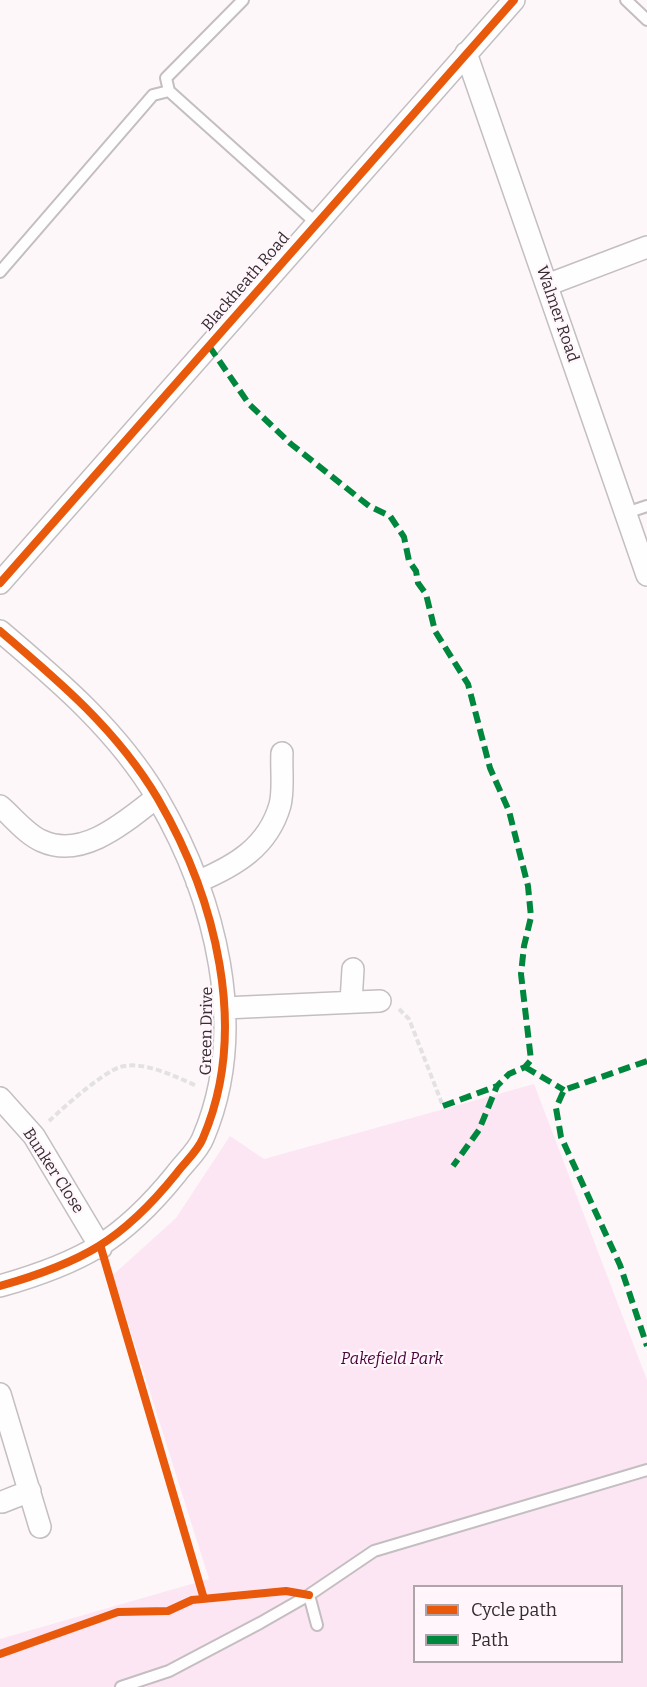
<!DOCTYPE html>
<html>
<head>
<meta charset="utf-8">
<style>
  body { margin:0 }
  #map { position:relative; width:647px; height:1687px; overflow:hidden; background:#fdf7fa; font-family:Bitter,serif }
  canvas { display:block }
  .legend { position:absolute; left:413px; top:1585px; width:210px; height:78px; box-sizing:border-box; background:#fff5fb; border:2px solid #ada5aa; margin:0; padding:8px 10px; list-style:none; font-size:18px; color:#332d31 }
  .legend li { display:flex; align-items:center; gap:12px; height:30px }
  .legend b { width:30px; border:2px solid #ada5aa }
</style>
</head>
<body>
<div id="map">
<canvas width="647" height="1687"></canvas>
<ul class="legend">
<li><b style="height:8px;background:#e8590c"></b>Cycle path</li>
<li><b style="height:8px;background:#00873e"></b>Path</li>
</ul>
</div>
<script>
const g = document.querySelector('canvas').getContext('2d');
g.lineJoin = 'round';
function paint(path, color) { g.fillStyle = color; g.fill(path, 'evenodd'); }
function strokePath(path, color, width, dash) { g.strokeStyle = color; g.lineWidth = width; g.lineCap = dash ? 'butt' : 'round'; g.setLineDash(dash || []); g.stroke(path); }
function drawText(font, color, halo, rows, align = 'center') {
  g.font = font + ' Bitter,serif'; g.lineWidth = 4.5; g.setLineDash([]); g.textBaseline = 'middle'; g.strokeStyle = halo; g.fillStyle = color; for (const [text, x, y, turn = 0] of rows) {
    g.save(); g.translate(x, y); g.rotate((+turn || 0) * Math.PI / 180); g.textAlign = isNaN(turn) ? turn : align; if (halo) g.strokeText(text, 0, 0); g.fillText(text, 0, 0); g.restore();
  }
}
paint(new Path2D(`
  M 534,1084 L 647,1380 L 647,1687 L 0,1687 L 0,1639 L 209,1579 L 113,1275 L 176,1218 L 230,1136 L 264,1159 ZM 414,1586 L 622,1586 L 622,1662 L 414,1662 Z`), '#fce6f3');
const lane = new Path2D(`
  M 243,0 L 166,78 L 169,91 L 316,223
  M 626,0 L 647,20
  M 0,272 L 153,95 L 169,91
  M 626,513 L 647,506
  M 309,1595 L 317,1625
  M 121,1687 L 169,1671 L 260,1623 L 309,1595 L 374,1551 L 647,1470`);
const street = new Path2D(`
  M 466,53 L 647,575
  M 547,285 L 647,247
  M 0,583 L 514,0
  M 0,631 C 59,681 118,731 158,799 C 215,897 250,1029 203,1138 C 198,1151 184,1163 176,1174 C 122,1241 81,1263 0,1286
  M 0,806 C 13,817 27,835 42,841 C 83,860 126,821 157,797
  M 197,882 C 235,866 268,847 280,805 C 284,790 281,769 282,753
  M 351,1002 L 353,969
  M 224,1008 L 380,1001
  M 0,1098 L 34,1136 L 101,1248
  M 0,1394 L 40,1527
  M 2,1502 L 30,1491`);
strokePath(lane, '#c4bec1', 14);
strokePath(street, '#c4bec1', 24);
strokePath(new Path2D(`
  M 399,1009 L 409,1019 L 443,1106
  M 49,1121 C 64,1107 102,1073 120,1067 C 143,1060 176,1077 197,1086`), '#e3e1e2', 4, [6, 3]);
strokePath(lane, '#fffefe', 10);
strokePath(street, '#fffefe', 21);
strokePath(new Path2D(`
  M 209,346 L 249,404 L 291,444 L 369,506 L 390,516 L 404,537 L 409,561 L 416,571 L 418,583 L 426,594 L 435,631 L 468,684 L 490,768 L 509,811 L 528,886 L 531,917 L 524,946 L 521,974 L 531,1060 L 525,1067 L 509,1074 L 497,1086 L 479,1130 L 453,1166
  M 647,1061 L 564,1090 L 556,1108 L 561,1137 L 620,1265 L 647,1346
  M 525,1067 L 564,1090
  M 443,1106 L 497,1086`), '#00873e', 6, [12, 6]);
strokePath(new Path2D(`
  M 0,583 L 514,0
  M 0,631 C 59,681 118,731 158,799 C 215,897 250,1029 203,1138 C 198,1151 184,1163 176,1174 C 122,1241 81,1263 0,1286
  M 101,1248 L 204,1599
  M 0,1654 L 118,1612 L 168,1611 L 192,1600 L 286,1591 L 309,1595`), '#e8590c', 8);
drawText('16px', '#332d31', '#fff5fb', [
  ["Blackheath Road",246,282,-49],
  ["Walmer Road",557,314,71],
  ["Green Drive",207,1031,-89],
  ["Bunker Close",53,1171,57]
]);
drawText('italic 16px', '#4a043b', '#fff5fb', [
  ["Pakefield Park",392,1360]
]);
</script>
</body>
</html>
